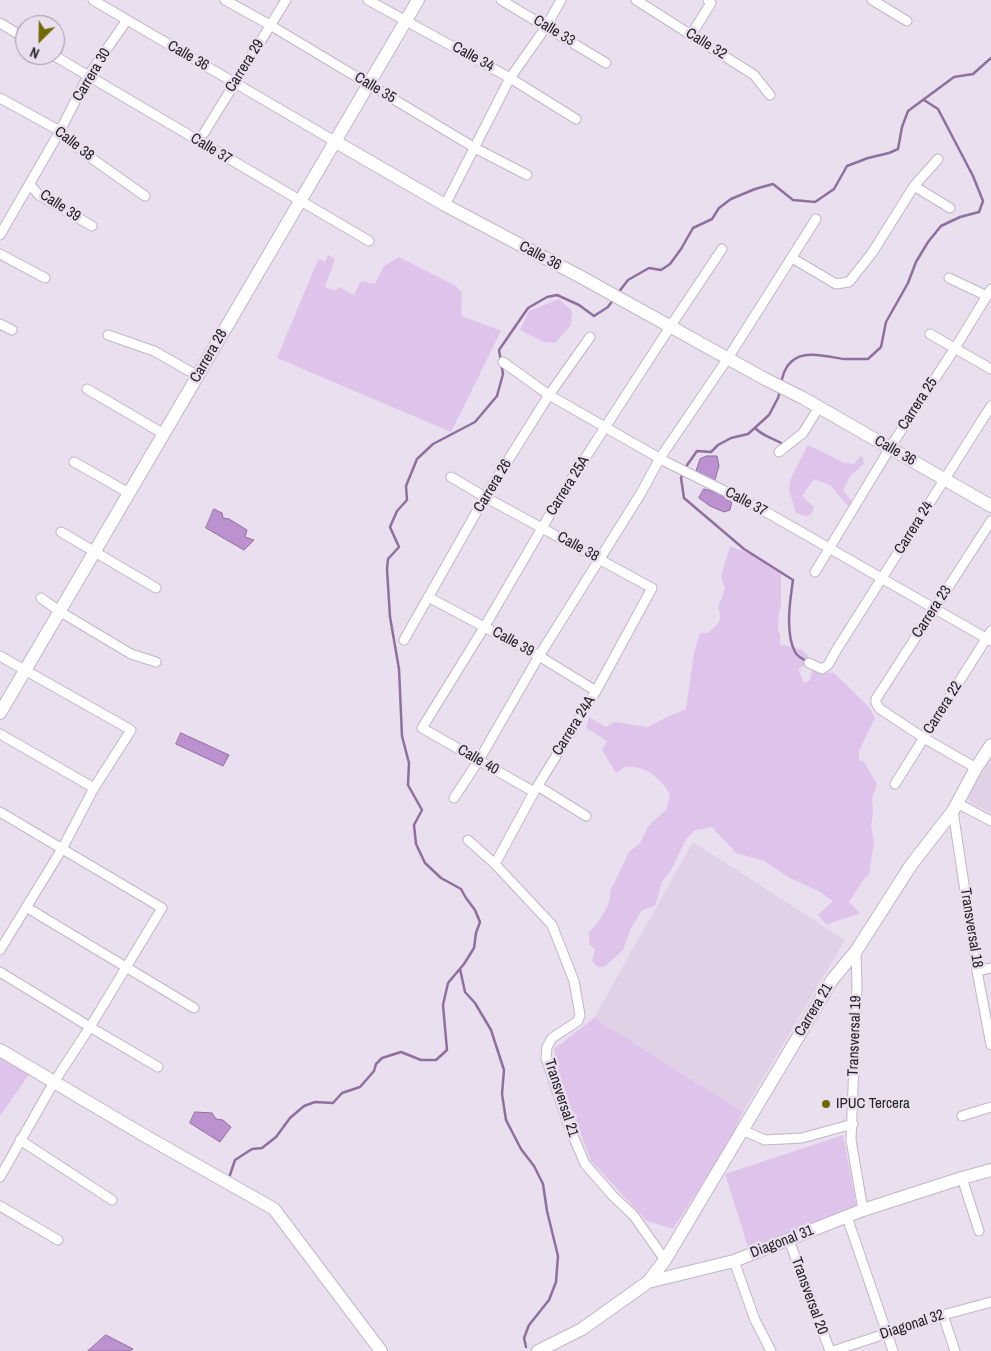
<!DOCTYPE html>
<html>
<head>
<meta charset="utf-8">
<style>
  body { margin:0 }
  #map { position:relative; width:991px; height:1351px; overflow:hidden; background:#e9dfef; font-family:"Archivo Narrow",sans-serif }
  canvas { display:block }
  .north { position:absolute; left:15px; top:15px; width:50px; height:50px; box-sizing:border-box; background:#e9dfef; border:1px solid #9b939f; border-radius:50%; rotate:203deg; font-size:14px; font-weight:700; line-height:20px; text-align:center; color:#252127 }
  .north::after { content:''; display:block; margin:auto; width:18px; height:22px; background:#716901; clip-path:polygon(50% 0,100% 100%,50% 72%,0 100%) }
</style>
</head>
<body>
<div id="map">
<canvas width="991" height="1351"></canvas>
<div class="north">N</div>
</div>
<script>
const g = document.querySelector('canvas').getContext('2d');
g.lineJoin = 'round';
function paint(path, color) { g.fillStyle = color; g.fill(path, 'evenodd'); }
function strokePath(path, color, width, dash) { g.strokeStyle = color; g.lineWidth = width; g.lineCap = dash ? 'butt' : 'round'; g.setLineDash(dash || []); g.stroke(path); }
function drawText(font, color, halo, rows, align = 'center') {
  g.font = font + ' "Archivo Narrow",sans-serif'; g.lineWidth = 5; g.setLineDash([]); g.textBaseline = 'middle'; g.strokeStyle = halo; g.fillStyle = color; for (const [text, x, y, turn = 0] of rows) {
    g.save(); g.translate(x, y); g.rotate((+turn || 0) * Math.PI / 180); g.textAlign = isNaN(turn) ? turn : align; if (halo) g.strokeText(text, 0, 0); g.fillText(text, 0, 0); g.restore();
  }
}
paint(new Path2D(`
  M 991,758 L 991,813 L 974,804 L 966,798 Z
  M 693,842 L 845,940 L 743,1112 L 594,1018 Z`), '#e0d1e7');
paint(new Path2D(`
  M 328,255 L 335,259 L 325,287 L 335,291 L 339,287 L 354,295 L 361,281 L 375,284 L 384,266 L 399,257 L 456,286 L 462,293 L 461,306 L 462,316 L 501,331 L 451,432 L 277,358 L 314,269 L 319,259 L 325,262 Z
  M 559,299 L 572,311 L 571,325 L 555,343 L 544,342 L 520,330 L 529,311 Z
  M 808,445 L 845,463 L 854,464 L 862,454 L 864,464 L 850,476 L 843,491 L 852,501 L 849,507 L 830,485 L 814,479 L 802,496 C 806,499 809,504 814,507 L 811,515 L 805,516 L 796,513 L 789,490 L 791,478 Z
  M 730,546 L 748,553 L 781,574 L 781,606 L 779,613 L 778,630 L 780,635 L 780,644 L 802,650 L 809,657 L 804,666 L 798,669 L 804,683 L 810,680 L 812,671 L 834,673 L 869,707 L 875,718 L 859,751 L 859,760 L 864,762 L 877,784 L 872,798 L 873,813 L 871,826 L 874,842 L 869,875 L 864,879 L 849,902 L 860,913 C 849,918 838,919 827,925 L 818,915 L 833,901 L 820,892 L 788,877 L 764,861 L 736,853 L 712,827 L 695,830 L 685,841 L 671,870 L 662,882 L 655,906 L 642,910 L 631,928 L 623,950 L 604,967 L 598,967 L 592,961 L 595,950 L 589,943 L 589,933 C 597,925 612,904 610,892 L 629,852 L 640,843 L 649,825 L 666,810 L 670,795 C 662,779 645,765 626,767 C 622,768 619,771 616,773 L 602,750 L 607,741 L 586,728 L 589,717 L 606,727 L 614,722 L 648,727 L 669,716 L 686,709 L 694,653 L 700,633 L 708,633 C 717,625 724,621 718,608 L 725,588 L 721,577 Z
  M 594,1018 L 743,1112 L 728,1144 L 673,1229 L 647,1221 L 591,1161 L 560,1078 L 554,1049 Z
  M 0,1053 L 31,1072 L 0,1116 Z
  M 843,1135 L 857,1208 L 748,1247 L 725,1174 Z`), '#dec4eb');
const water = new Path2D(`
  M 707,456 L 717,456 L 719,466 L 714,483 L 696,471 L 700,459 Z
  M 704,489 L 733,497 L 730,510 L 724,512 L 710,506 L 699,498 Z
  M 214,509 L 222,513 L 223,518 L 229,519 L 247,530 L 245,537 L 254,540 L 244,550 L 206,528 Z
  M 181,733 L 229,755 L 223,766 L 176,744 Z
  M 195,1112 L 212,1113 L 216,1119 L 223,1120 L 231,1127 L 220,1142 L 190,1123 Z
  M 106,1335 L 133,1349 L 129,1351 L 88,1351 Z`);
paint(water, '#bc91d0');
strokePath(water, '#8f6f9d', 1);
strokePath(new Path2D(`
  M 618,293 L 628,280 L 649,268 L 661,270 L 670,264 L 681,249 L 693,228 L 712,219 L 719,208 L 731,199 L 755,189 L 773,184 L 793,200 L 815,202 L 834,189 L 847,166 L 868,158 L 889,153 L 898,149 L 902,127 L 908,111 L 954,77 L 973,74 L 991,58
  M 781,383 C 783,375 785,367 791,362 C 804,349 828,357 844,359 C 852,359 860,359 868,359 L 881,347 L 886,322 L 908,283 L 916,262 L 928,242 L 941,226 L 960,217 L 979,212 L 983,201 L 973,176 L 938,109 L 924,100
  M 755,428 C 765,438 773,437 784,445
  M 685,468 L 697,451 L 711,452 L 718,445 L 731,438 L 748,434 L 769,415 L 778,398 L 780,391
  M 683,473 L 681,478 L 684,498 L 744,549 L 793,580 C 790,600 785,633 795,652 C 797,656 804,660 808,662
  M 460,969 L 465,992 L 475,1003 L 491,1030 L 504,1070 L 502,1094 L 506,1120 L 521,1149 L 534,1166 L 543,1184 L 547,1211 L 558,1256 L 556,1282 L 549,1300 L 529,1325 L 524,1338 L 526,1347
  M 230,1175 L 235,1160 L 252,1149 L 262,1148 L 276,1137 L 290,1118 L 304,1106 L 315,1102 L 333,1103 L 342,1093 L 360,1087 L 374,1071 L 376,1064 L 382,1058 L 401,1052 L 421,1060 L 436,1060 L 447,1050 L 443,1005 L 448,983 L 464,964 L 474,948 L 476,933 L 480,922 L 475,910 L 466,898 L 461,889 L 441,878 L 425,863 L 416,844 L 414,825 L 422,810 L 408,785 L 409,763 L 402,736 L 399,669 L 390,617 L 387,569 L 388,559 L 399,547 L 390,527 L 397,511 L 407,500 L 406,486 L 417,459 L 433,444 L 475,422 L 497,396 L 503,374 L 499,350 L 528,308 L 547,297 L 557,295 L 579,305 L 594,316 L 608,307 L 613,300`), '#8f6f9d', 2.5);
const street = new Path2D(`
  M 93,0 L 336,142
  M 225,0 L 270,25 L 475,148 L 527,175
  M 368,0 L 510,78 L 576,119
  M 501,0 L 606,63
  M 636,0 L 754,75 L 770,95
  M 872,0 L 907,21
  M 0,23 L 25,38
  M 691,35 L 711,3 L 708,0
  M 53,55 L 369,241
  M 0,98 L 60,131 L 87,155 L 145,196
  M 204,133 L 286,0
  M 29,184 L 39,195 L 92,226
  M 914,186 L 950,208
  M 445,205 L 510,78 L 546,27 L 561,0
  M 0,235 L 60,131 L 88,76 L 127,20
  M 0,254 L 45,278
  M 792,258 L 836,284 L 849,282 L 872,253 L 914,186 L 938,159
  M 949,278 L 987,296
  M 0,324 L 12,330
  M 930,334 L 991,369
  M 108,335 L 154,351 L 198,376
  M 503,362 L 549,395 L 666,462 L 761,509 L 991,641
  M 87,389 L 164,434
  M 779,452 L 803,433 L 819,407
  M 74,462 L 129,493
  M 451,477 L 485,497 L 652,588 L 596,691 L 534,792 L 495,864
  M 61,532 L 156,588
  M 815,572 L 893,443 L 955,348 L 991,289
  M 428,597 L 539,656 L 596,691
  M 41,598 L 59,611 L 131,654 L 156,662
  M 404,640 L 485,497 L 549,395 L 590,337
  M 0,656 L 131,730 L 94,788 L 62,849 L 0,950
  M 809,663 L 822,669 L 828,665 L 837,649 L 991,406
  M 0,734 L 94,788
  M 976,768 L 924,738 L 880,709 L 876,703 L 876,699 L 991,521
  M 895,784 L 991,631
  M 537,787 L 541,788 L 586,816
  M 534,792 L 422,728 L 485,626 L 560,497 L 670,327 L 722,249
  M 454,798 L 479,760 L 539,656 L 641,493 L 660,458 L 728,358 L 816,219
  M 957,803 L 991,821
  M 953,811 L 977,971 L 991,1045
  M 0,812 L 162,908 L 90,1027 L 54,1082 L 0,1177
  M 468,840 L 495,864 L 552,925 L 574,981 L 580,1015 L 578,1021 L 552,1038 L 547,1047 L 546,1058 L 568,1124 L 585,1164 L 613,1196 L 634,1216 L 665,1260
  M 26,907 L 194,1008
  M 856,951 L 857,985 L 851,1140 L 863,1210
  M 977,971 L 991,968
  M 0,972 L 90,1027 L 158,1067
  M 962,1116 L 991,1107
  M 742,1130 L 765,1140 L 802,1138 L 853,1124
  M 20,1140 L 112,1200
  M 962,1178 L 979,1231
  M 0,1206 L 58,1240
  M 847,1217 L 893,1351
  M 789,1240 L 830,1351
  M 734,1261 L 755,1320 L 771,1351
  M 943,1315 L 955,1351
  M 833,1351 L 943,1315 L 991,1302`);
const secondary = new Path2D(`
  M 336,142 L 445,205 L 581,277 L 765,379 L 803,398 L 991,506
  M 0,713 L 418,0
  M 0,1050 L 147,1137 L 274,1209 L 381,1351
  M 648,1282 L 665,1260 L 832,980 L 856,951 L 911,865 L 953,811 L 976,768 L 991,745
  M 538,1351 L 582,1329 L 648,1282 L 734,1261 L 863,1210 L 962,1178 L 991,1170`);
strokePath(street, '#c0b6c5', 11);
strokePath(secondary, '#c0b6c5', 14);
strokePath(street, '#fff', 9);
strokePath(secondary, '#fff', 12);
for (const [x, y, r, color] of [
  [826,1104,5,"#716901"]
]) { const dot = new Path2D(); dot.arc(x, y, r, 0, 2 * Math.PI); g.fillStyle = color; g.fill(dot); strokePath(dot, '#e9dfef', 2); }
drawText('15px', '#252127', '#e9dfef', [
  ["Calle 33",554,31,31],
  ["Calle 32",706,44,32],
  ["Calle 36",188,56,30],
  ["Calle 34",473,57,29],
  ["Carrera 29",245,66,-58],
  ["Carrera 30",92,75,-59],
  ["Calle 35",375,88,31],
  ["Calle 38",74,144,38],
  ["Calle 37",211,149,31],
  ["Calle 39",60,206,33],
  ["Calle 36",540,256,28],
  ["Carrera 28",209,356,-60],
  ["Carrera 25",918,404,-57],
  ["Calle 36",895,451,30],
  ["Carrera 26",493,486,-59],
  ["Carrera 25A",568,486,-58],
  ["Calle 37",746,502,28],
  ["Carrera 24",914,528,-58],
  ["Calle 38",578,547,29],
  ["Carrera 23",932,612,-57],
  ["Calle 39",513,642,29],
  ["Carrera 22",943,708,-58],
  ["Carrera 24A",574,726,-58],
  ["Calle 40",478,760,30],
  ["Transversal 18",971,928,81],
  ["Carrera 21",814,1010,-59],
  ["Transversal 19",855,1036,-88],
  ["Transversal 21",561,1098,72],
  ["Diagonal 31",782,1242,-21],
  ["Transversal 20",809,1296,70],
  ["Diagonal 32",912,1325,-18]
]);
drawText('15px', '#252127', '#e9dfef', [
  ["IPUC Tercera",836,1104]
], 'left');
</script>
</body>
</html>
